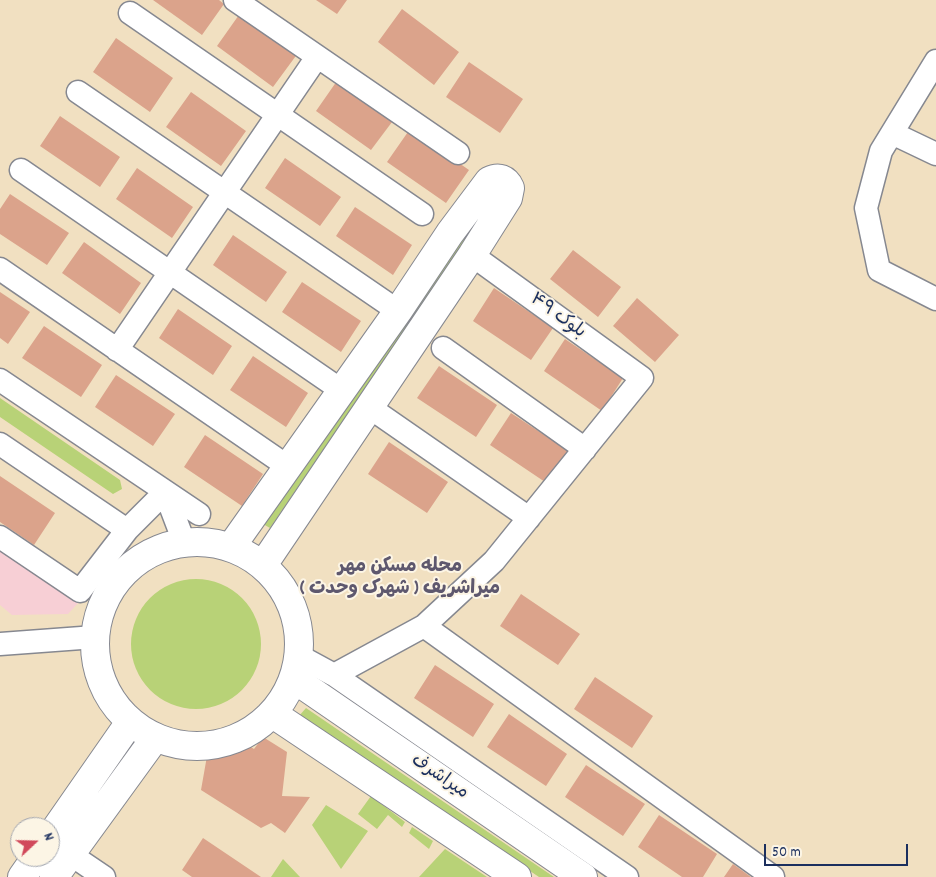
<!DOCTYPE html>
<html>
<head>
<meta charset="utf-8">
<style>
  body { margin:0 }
  #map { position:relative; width:936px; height:877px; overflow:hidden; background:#f1e0c1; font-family:Dekko,sans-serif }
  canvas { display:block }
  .north { position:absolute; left:10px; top:817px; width:50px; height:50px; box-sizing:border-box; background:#fcf5e5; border:1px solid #a2a6af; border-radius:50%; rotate:69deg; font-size:14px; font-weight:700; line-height:20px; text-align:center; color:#1b2f5e }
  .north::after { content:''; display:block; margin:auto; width:18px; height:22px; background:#d1495b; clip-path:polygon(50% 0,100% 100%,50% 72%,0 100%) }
  .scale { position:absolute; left:764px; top:844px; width:144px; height:22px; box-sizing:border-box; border:2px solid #1b2f5e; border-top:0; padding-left:6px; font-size:15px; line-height:18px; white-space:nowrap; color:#1b2f5e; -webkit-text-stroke:4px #fcf5e5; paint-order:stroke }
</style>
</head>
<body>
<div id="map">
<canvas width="936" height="877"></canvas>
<div class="north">N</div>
<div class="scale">50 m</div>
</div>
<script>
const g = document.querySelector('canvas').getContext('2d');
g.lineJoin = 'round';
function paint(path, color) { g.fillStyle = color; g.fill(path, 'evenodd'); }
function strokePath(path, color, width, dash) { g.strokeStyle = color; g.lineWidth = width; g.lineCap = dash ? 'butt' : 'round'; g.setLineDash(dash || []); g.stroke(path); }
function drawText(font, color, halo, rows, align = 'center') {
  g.font = font + ' Dekko,"Playpen Sans Arabic",sans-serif'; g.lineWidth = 4; g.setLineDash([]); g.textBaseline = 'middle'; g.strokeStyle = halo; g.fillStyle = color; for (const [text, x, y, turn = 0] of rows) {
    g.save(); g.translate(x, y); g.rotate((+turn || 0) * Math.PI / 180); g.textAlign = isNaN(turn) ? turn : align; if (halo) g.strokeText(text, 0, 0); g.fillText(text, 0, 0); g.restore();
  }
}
paint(new Path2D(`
  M 0,548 L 79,602 L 68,614 L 12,615 L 0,605 Z`), '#f7cfd5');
paint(new Path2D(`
  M 493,188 L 499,192 L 270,528 L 263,524 Z
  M 0,398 L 120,480 L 122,489 L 113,494 L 0,417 Z
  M131 644a65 65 0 1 1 130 0a65 65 0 1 1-130 0Z
  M 306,708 L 554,877 L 539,877 L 299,716 Z
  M 371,796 L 405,822 L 402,827 L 388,815 L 377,829 L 358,814 Z
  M 326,805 L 368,831 L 341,869 L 312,825 Z
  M 412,827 L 433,841 L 429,849 L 409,833 Z
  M 445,849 L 487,877 L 419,877 Z
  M 283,859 L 300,877 L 271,877 Z`), '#b8d277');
paint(new Path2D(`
  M 153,0 L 219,0 L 224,4 L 202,35 Z
  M 316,0 L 347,0 L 337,14 Z
  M 402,9 L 459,52 L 434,85 L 378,42 Z
  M 241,12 L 298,53 L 273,87 L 217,46 Z
  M 116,38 L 173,78 L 150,112 L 93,72 Z
  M 469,62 L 523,99 L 500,133 L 446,97 Z
  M 339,78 L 395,118 L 371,150 L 316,111 Z
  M 191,92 L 246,131 L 221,166 L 166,127 Z
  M 60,116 L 120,157 L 100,187 L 40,146 Z
  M 410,129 L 469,170 L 446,203 L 387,162 Z
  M 285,158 L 341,197 L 320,226 L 265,188 Z
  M 137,168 L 193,207 L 172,238 L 116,199 Z
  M 10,194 L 69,233 L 47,265 L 0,234 L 0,209 Z
  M 355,207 L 412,245 L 393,275 L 336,236 Z
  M 233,235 L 287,272 L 266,302 L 213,265 Z
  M 84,242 L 141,283 L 120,314 L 62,273 Z
  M 573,250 L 621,287 L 598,317 L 550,279 Z
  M 302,282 L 361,321 L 341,352 L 282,312 Z
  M 494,288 L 553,328 L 531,360 L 473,321 Z
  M 0,292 L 30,312 L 8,344 L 0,338 Z
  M 637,298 L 679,335 L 655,362 L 613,326 Z
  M 178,309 L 232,346 L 213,375 L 159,338 Z
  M 44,326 L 102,365 L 81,397 L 22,358 Z
  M 565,339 L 623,378 L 602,411 L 544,371 Z
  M 253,356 L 308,393 L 286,427 L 230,390 Z
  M 439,366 L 497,405 L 476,437 L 417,398 Z
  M 116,375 L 175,414 L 153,446 L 95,407 Z
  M 511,413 L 570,452 L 548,484 L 490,445 Z
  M 205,435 L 263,474 L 242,506 L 184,467 Z
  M 389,442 L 448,482 L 427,513 L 368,474 Z
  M 0,476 L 55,513 L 34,545 L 0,522 Z
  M 521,594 L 580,634 L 558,665 L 500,626 Z
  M 435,665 L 494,704 L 473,737 L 414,698 Z
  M 595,677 L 653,716 L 632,748 L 574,709 Z
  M 509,714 L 567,754 L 546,786 L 487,747 Z
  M 263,737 L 287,752 L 282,796 L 310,797 L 285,833 L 271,823 L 261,828 L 201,790 L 207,756 L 241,741 L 254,749 Z
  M 586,765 L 645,804 L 623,836 L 565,797 Z
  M 659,815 L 717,854 L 703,877 L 682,877 L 638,847 Z
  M 203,838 L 261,877 L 192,877 L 182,870 Z
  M 733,864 L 751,877 L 724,877 Z`), '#dba38b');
const minor = new Path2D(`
  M 235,0 L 458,153
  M 130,13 L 422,214
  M 936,61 L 881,151 L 866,208 L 879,270 L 936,299
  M 78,92 L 398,311
  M 892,133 L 936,154
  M 21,170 L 341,390
  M 0,269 L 287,466
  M 443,348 L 585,449
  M 117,350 L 317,57
  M 0,380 L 199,514
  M 369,407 L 529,518
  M 0,444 L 127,530
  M 0,537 L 80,591 L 127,530 L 165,492 L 184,542
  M 424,626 L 773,877
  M 0,644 L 95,637
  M 299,656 L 334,675 L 627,877
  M 334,675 L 424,626 L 494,561 L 642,378 L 472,255
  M 70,854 L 104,877`);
const tertiary = new Path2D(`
  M95 644a102 102 0 1 1 204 0a102 102 0 1 1-204 0Z
  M 231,547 L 398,311 L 450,233 L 489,181 C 499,176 506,179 510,188 L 508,198 L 472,255 L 263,565
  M 294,679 L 583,877
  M 273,714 L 517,877
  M 50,837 L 130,722
  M 22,877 L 36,857
  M 54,877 L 155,738`);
strokePath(minor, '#868890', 25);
strokePath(tertiary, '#868890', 30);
strokePath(minor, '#fff', 22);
strokePath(tertiary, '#fff', 28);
drawText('18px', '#1b2f5e', '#fcf5e5', [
  ["بلوک ۴۹",557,317,36],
  ["میراشرف",439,778,34]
]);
drawText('bold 19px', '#5e586e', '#fcf5e5', [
  ["محله مسکن مهر",400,568],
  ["میراشریف ( شهرک وحدت )",400,590]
]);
</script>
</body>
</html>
